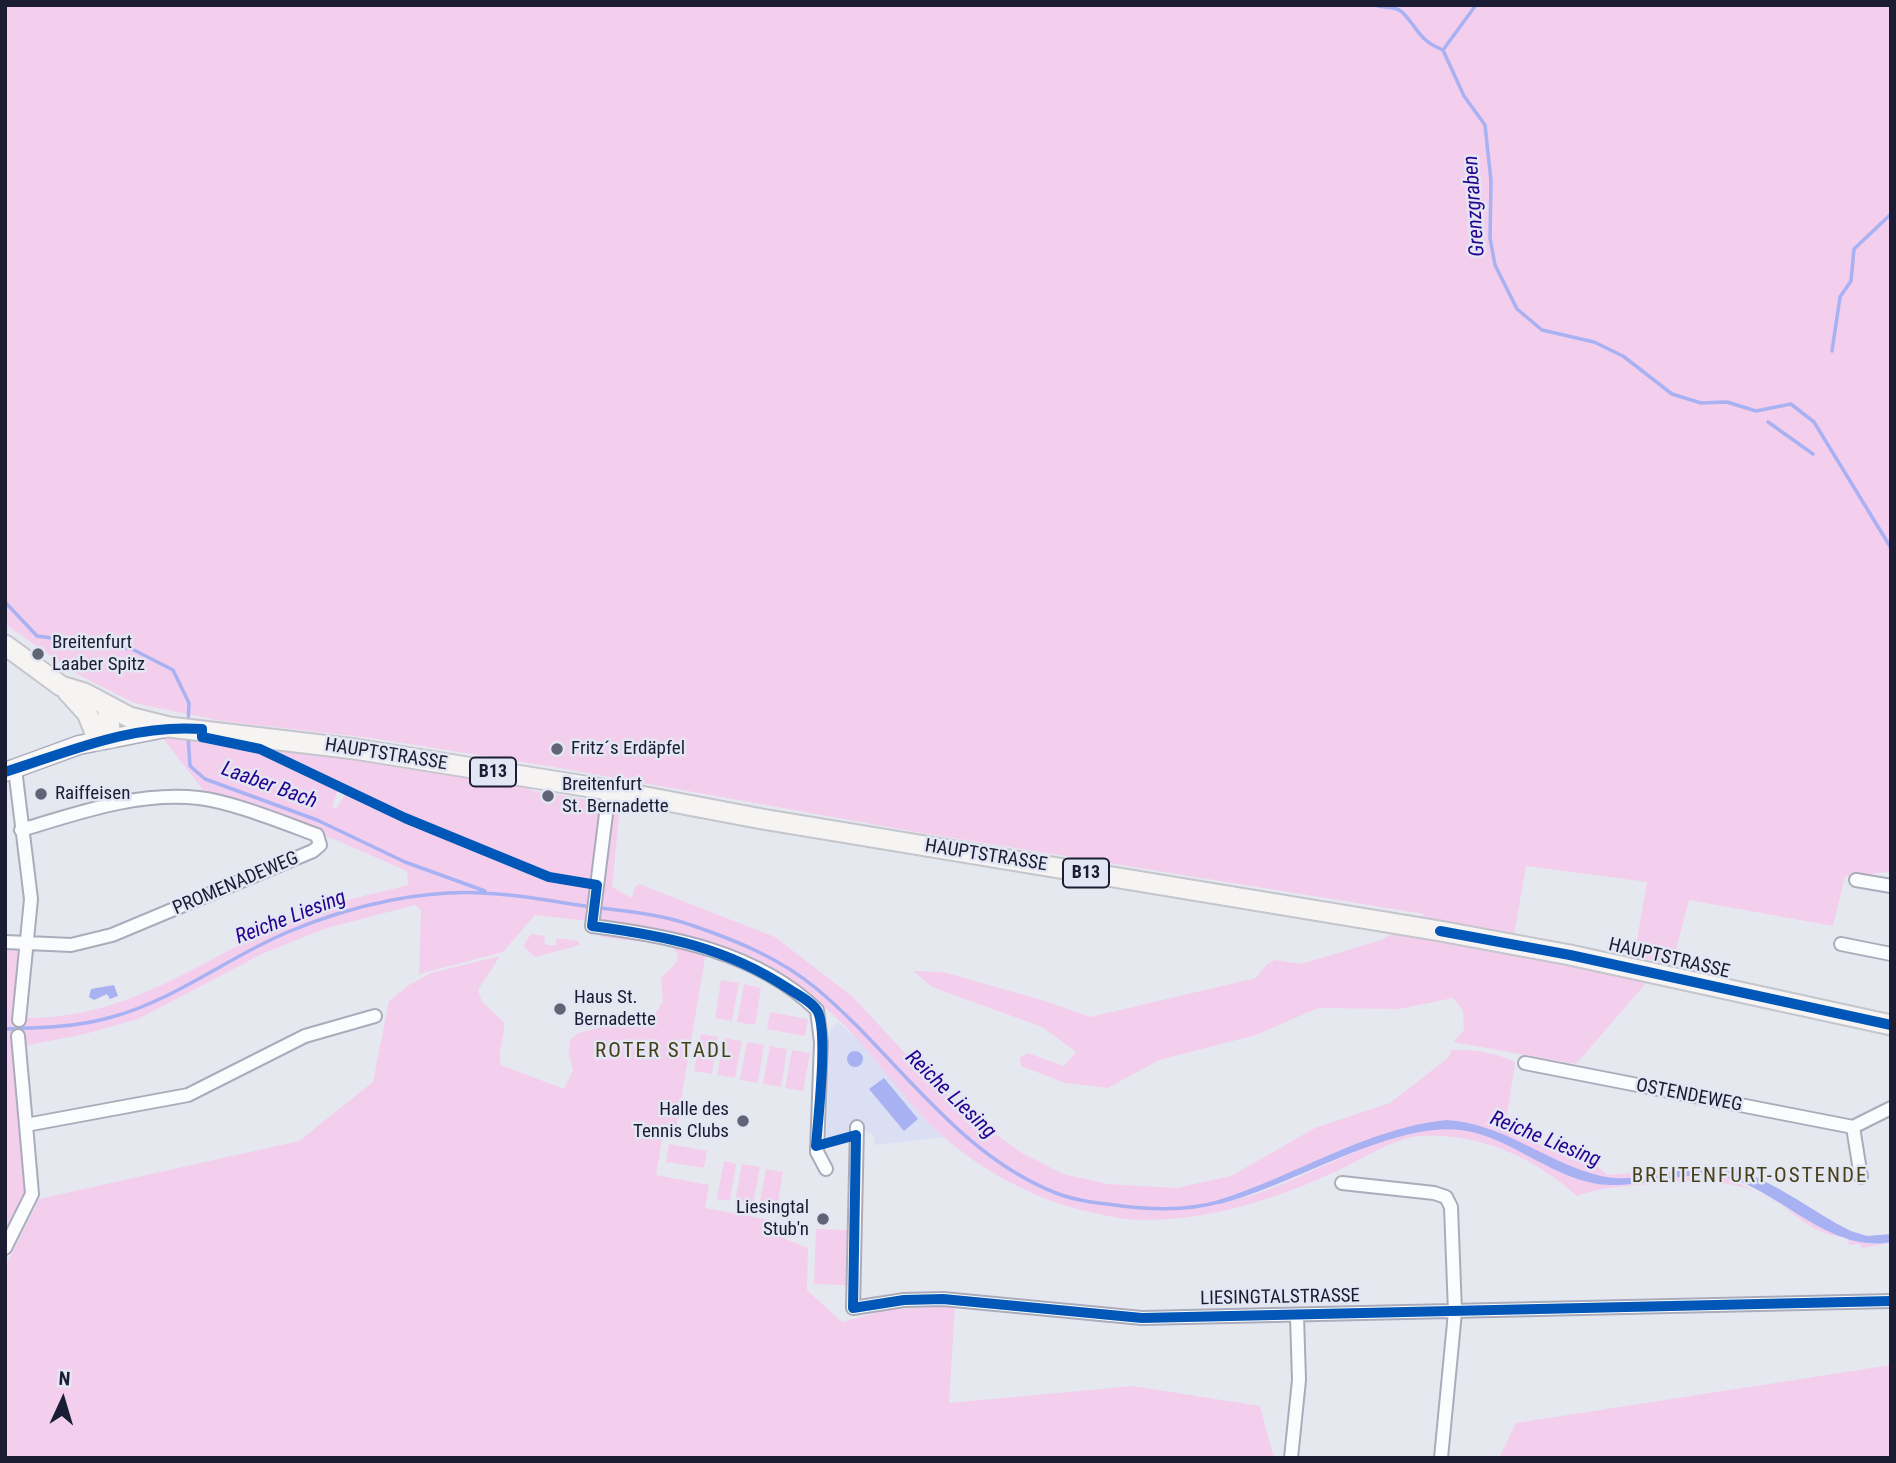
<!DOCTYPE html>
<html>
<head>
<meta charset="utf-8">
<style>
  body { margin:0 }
  #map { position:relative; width:1896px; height:1463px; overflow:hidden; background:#e6e8f0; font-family:"Roboto Condensed",sans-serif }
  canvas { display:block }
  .frame { position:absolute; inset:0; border:7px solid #1a1d34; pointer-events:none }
  .north { position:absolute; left:28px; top:1365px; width:70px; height:70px; -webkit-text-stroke:5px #e3e6f3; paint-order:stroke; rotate:4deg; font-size:19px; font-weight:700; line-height:28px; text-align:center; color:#1a1d34 }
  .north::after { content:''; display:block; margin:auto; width:24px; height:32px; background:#1a1d34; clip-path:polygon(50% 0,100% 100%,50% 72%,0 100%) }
</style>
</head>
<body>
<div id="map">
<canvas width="1896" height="1463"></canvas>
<div class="frame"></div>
<div class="north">N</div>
</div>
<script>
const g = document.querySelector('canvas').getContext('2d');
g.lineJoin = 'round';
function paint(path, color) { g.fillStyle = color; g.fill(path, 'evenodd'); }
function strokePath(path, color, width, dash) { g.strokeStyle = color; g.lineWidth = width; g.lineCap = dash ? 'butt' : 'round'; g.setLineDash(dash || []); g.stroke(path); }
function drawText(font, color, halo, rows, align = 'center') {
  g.font = font + ' "Roboto Condensed",sans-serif'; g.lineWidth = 5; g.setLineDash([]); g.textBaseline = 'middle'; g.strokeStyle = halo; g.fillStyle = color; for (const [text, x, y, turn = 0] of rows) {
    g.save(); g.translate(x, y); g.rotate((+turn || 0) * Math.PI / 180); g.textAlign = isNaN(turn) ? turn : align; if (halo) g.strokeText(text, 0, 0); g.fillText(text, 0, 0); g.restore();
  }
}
paint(new Path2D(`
  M 838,1022 L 861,1043 L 944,1137 L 875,1145 L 873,1134 L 851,1127 L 850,1134 L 826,1142 L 830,1030 Z`), '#dbdff3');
paint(new Path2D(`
  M 5,5 L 1891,5 L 1891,872 L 1845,876 L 1833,926 L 1689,900 L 1672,965 L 1634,956 L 1647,882 L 1526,866 L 1513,941 L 1647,982 L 1576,1064 L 1453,1042 L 1464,1030 L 1463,1011 L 1453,998 L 1399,1009 L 1318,1008 L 1256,1035 L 1159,1060 L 1108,1088 L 1065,1083 L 1021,1066 L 1020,1058 L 1028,1053 L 1064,1066 L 1076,1052 L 1042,1027 L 932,987 L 913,971 L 943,972 L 1045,1001 L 1090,1017 L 1256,978 L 1267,964 L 1275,960 L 1301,964 L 1381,940 L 1425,914 L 916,832 L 554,767 L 371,738 L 221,721 L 134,703 L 75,673 L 5,624 Z
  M 162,737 L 197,738 L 259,751 L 338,789 L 332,807 L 336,809 L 346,793 L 548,878 L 591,887 L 587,921 L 535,915 L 503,952 L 419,974 L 421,910 L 415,905 L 327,928 L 264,953 L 138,1019 L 85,1034 L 23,1046 L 24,1018 C 132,1019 202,958 295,918 C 330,902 371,895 408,885 L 407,871 L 269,811 L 203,790 Z
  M 250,741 L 523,785 L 534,791 L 596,801 L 601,811 L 594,877 C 553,899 310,762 253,746 Z
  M 624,803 L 620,807 L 612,887 L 632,898 L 635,887 L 639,884 L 775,937 L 853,997 L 929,1079 L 984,1126 L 1022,1153 L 1063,1174 L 1108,1184 L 1176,1188 L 1231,1176 L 1315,1128 L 1390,1103 L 1449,1057 L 1451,1050 C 1472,1049 1496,1053 1515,1062 L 1505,1129 L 1573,1160 L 1584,1154 L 1607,1175 L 1709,1167 L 1625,1177 L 1700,1174 L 1729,1178 L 1834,1233 L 1871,1244 L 1891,1243 L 1861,1248 L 1860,1244 L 1849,1245 L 1848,1237 C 1817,1238 1799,1216 1774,1201 C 1731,1175 1687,1180 1639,1185 C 1617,1187 1597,1188 1577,1196 C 1533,1157 1480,1133 1421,1136 C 1398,1137 1369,1155 1349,1165 C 1287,1196 1211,1221 1141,1220 C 1122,1220 1100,1214 1081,1210 C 1033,1198 981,1170 944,1137 C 900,1099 868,1041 819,1003 C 778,971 721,942 669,932 C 646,928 622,926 598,922 L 612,809 ZM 1446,1120 L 1442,1129 C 1363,1133 1297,1191 1218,1203 L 1218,1200 C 1295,1177 1366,1128 1446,1120 Z
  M 601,933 L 667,940 L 706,953 L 676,1129 L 664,1129 L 656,1175 L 709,1185 L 705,1208 L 780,1222 L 778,1236 L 808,1248 L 807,1290 L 842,1322 L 887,1310 L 955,1305 L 949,1403 L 1133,1386 L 1260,1406 L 1274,1458 L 5,1458 L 5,1267 L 39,1199 L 299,1141 L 373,1082 L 389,1001 L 409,985 L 431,973 L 500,956 L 478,990 L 482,1002 L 504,1022 C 505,1038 497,1049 501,1065 L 564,1089 L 573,1070 L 569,1056 L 570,1040 L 578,1033 L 655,1014 L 663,1002 L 661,978 C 670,967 689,959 669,945 L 601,937 Z
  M 531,934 L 545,936 L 544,944 L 555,946 L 557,938 L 578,941 L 580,945 L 535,957 L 523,946 Z
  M 5,946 L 18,949 L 12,1036 L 27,1193 L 5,1234 Z
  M 721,980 L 739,983 L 732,1021 L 715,1018 Z
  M 744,984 L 761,988 L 755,1025 L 737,1022 Z
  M 770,1012 L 808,1019 L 805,1036 L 767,1029 Z
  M 701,1034 L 718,1037 L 712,1074 L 694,1071 Z
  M 724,1038 L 742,1041 L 735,1078 L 717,1075 Z
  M 747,1042 L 764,1045 L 758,1083 L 740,1080 Z
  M 770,1046 L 787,1049 L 781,1087 L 763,1084 Z
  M 792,1050 L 810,1053 L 803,1091 L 785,1088 Z
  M 669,1144 L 707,1151 L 704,1168 L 666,1162 Z
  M 724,1161 L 736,1164 L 730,1201 L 717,1199 Z
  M 742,1164 L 760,1167 L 753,1205 L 735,1202 Z
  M 766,1169 L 783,1172 L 777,1209 L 759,1206 Z
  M 816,1229 L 848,1230 L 846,1285 L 814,1284 Z
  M 1891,1365 L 1891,1458 L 1499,1458 L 1516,1423 Z`), '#f3cfed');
paint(new Path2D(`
  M 114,985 L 118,996 L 110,999 L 107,994 L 94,1000 L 89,997 L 91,989 Z
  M847 1059a8 8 0 1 1 16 0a8 8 0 1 1-16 0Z
  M 884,1078 L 918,1119 L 904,1131 L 869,1089 Z
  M 1446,1120 C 1504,1123 1546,1163 1601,1176 C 1640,1185 1682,1164 1722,1168 C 1763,1171 1813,1213 1851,1231 L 1867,1236 L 1891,1234 L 1891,1242 C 1839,1253 1790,1204 1746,1184 C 1700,1163 1656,1186 1609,1185 C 1555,1183 1514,1137 1461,1130 C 1392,1121 1290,1187 1219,1204 L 1218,1200 C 1294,1177 1366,1128 1446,1120 Z`), '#a8b1f2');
strokePath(new Path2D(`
  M 1375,5 C 1383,9 1395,5 1402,12 C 1419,29 1418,40 1443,50 L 1464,96 L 1485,125 L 1491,181 L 1490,238 L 1495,265 L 1517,309 L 1542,330 L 1594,342 L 1623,356 L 1672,394 L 1701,403 L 1727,402 L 1756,411 L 1791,404 L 1814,422 L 1891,548
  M 1443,50 L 1476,5
  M 1832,351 L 1840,297 L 1851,281 L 1854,249 L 1891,214
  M 1768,422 L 1813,454
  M 5,602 L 37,636 L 132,649 L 173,670 L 189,703 L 188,724
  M 188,735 L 190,766 L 205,779 L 317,820 L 405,862 L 485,891
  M 5,1029 C 41,1028 78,1027 112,1017 C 175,1000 228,957 288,932 C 352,905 428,887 498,894 C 527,896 556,902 585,906 C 620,911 658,913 691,925 C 735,940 780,958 817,989 C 897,1056 955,1153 1056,1193 C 1076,1201 1100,1203 1122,1206 C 1154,1210 1192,1210 1222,1201`), '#a8b1f2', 3.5);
const street = new Path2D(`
  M 15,769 L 31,899 L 19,1020
  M 609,790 L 592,926 C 671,936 757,952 817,1010 L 821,1042 L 817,1152 L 826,1169
  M 1856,880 L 1891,886
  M 5,942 L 71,945 L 112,935 L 313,851 L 320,845 L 317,835 C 284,823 233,802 199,798 C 139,791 78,813 21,830
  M 1841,944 L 1891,954
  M 18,1036 L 26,1125
  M 1525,1063 L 1853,1127 L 1891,1108
  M 857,1127 L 853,1308 L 904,1300 L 943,1299 L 1142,1318 L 1891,1301
  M 1853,1127 L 1861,1177
  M 1342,1183 L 1434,1193 L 1446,1197 L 1451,1207 L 1455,1312 L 1441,1458
  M 5,1248 L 32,1194 L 26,1125 L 188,1095 L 305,1036 L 375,1016
  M 1291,1458 L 1299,1380 L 1297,1316`);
const secondary = new Path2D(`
  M 5,772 L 79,745 L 165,728`);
const primary = new Path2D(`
  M 5,645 L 61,686 L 84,693 L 129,717 L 169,727 L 355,749 L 609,790 L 762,819 L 1440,931 L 1570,955 L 1891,1025
  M 67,691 L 87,713 L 98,740
  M 107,708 L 111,737`);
strokePath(street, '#aaacbb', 16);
strokePath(secondary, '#aaacbb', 21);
strokePath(primary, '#c4c5cd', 23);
strokePath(street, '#fbfcfd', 12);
strokePath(secondary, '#f9f7f8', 18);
strokePath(primary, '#f6f3f3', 19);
strokePath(new Path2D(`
  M 5,772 C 71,751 131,724 202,729 L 202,737 L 260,749 L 405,818 L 549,877 L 597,885 L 592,926 C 666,936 725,947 789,989 C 798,995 814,1003 818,1012 C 828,1035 818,1118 816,1146 L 856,1135 L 853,1308 L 904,1300 L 943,1299 L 1142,1318 L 1891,1301
  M 1440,931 L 1570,955 L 1891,1025`), '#0057b8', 10);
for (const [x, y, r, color] of [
  [38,654,7,"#616476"],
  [557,749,7,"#616476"],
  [41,794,7,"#616476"],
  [548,796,7,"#616476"],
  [560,1009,7,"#616476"],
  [743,1121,7,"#616476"],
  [823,1219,7,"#616476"]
]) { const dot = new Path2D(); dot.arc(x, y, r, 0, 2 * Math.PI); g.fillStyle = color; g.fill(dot); strokePath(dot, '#e3e6f3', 2.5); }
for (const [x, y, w] of [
  [493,772,46],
  [1086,873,46]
]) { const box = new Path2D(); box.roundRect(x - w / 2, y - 14.5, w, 29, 5); g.fillStyle = '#e3e6f3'; g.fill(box); strokePath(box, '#1a1d34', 2); }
drawText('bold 18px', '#1a1d34', null, [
  ["B13",493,772],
  ["B13",1086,873]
]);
drawText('19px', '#1a1d34', '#e3e6f3', [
  ["Breitenfurt",52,643],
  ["Laaber Spitz",52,665],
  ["Fritz´s Erdäpfel",571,749],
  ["Breitenfurt",562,785],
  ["St. Bernadette",562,807],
  ["Raiffeisen",55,794],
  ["Haus St.",574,998],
  ["Bernadette",574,1020],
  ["Halle des",729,1110,"right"],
  ["Tennis Clubs",729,1132,"right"],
  ["Liesingtal",809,1208,"right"],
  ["Stub'n",809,1230,"right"]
], 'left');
drawText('19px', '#1a1d34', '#e3e6f3', [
  ["HAUPTSTRASSE",386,755,9],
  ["HAUPTSTRASSE",986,856,9],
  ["PROMENADEWEG",236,884,-23],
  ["HAUPTSTRASSE",1669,959,13],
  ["OSTENDEWEG",1689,1096,11],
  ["LIESINGTALSTRASSE",1280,1298,-1]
]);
drawText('italic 21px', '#26008f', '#e3e6f3', [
  ["Grenzgraben",1475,206,-94],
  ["Laaber Bach",269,786,20],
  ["Reiche Liesing",291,918,-21],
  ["Reiche Liesing",950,1095,44],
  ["Reiche Liesing",1545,1140,22]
]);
g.letterSpacing = '2px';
drawText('21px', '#494017', '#e3e6f3', [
  ["ROTER STADL",664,1052],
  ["BREITENFURT-OSTENDE",1750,1177]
]);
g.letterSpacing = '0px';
</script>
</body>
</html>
